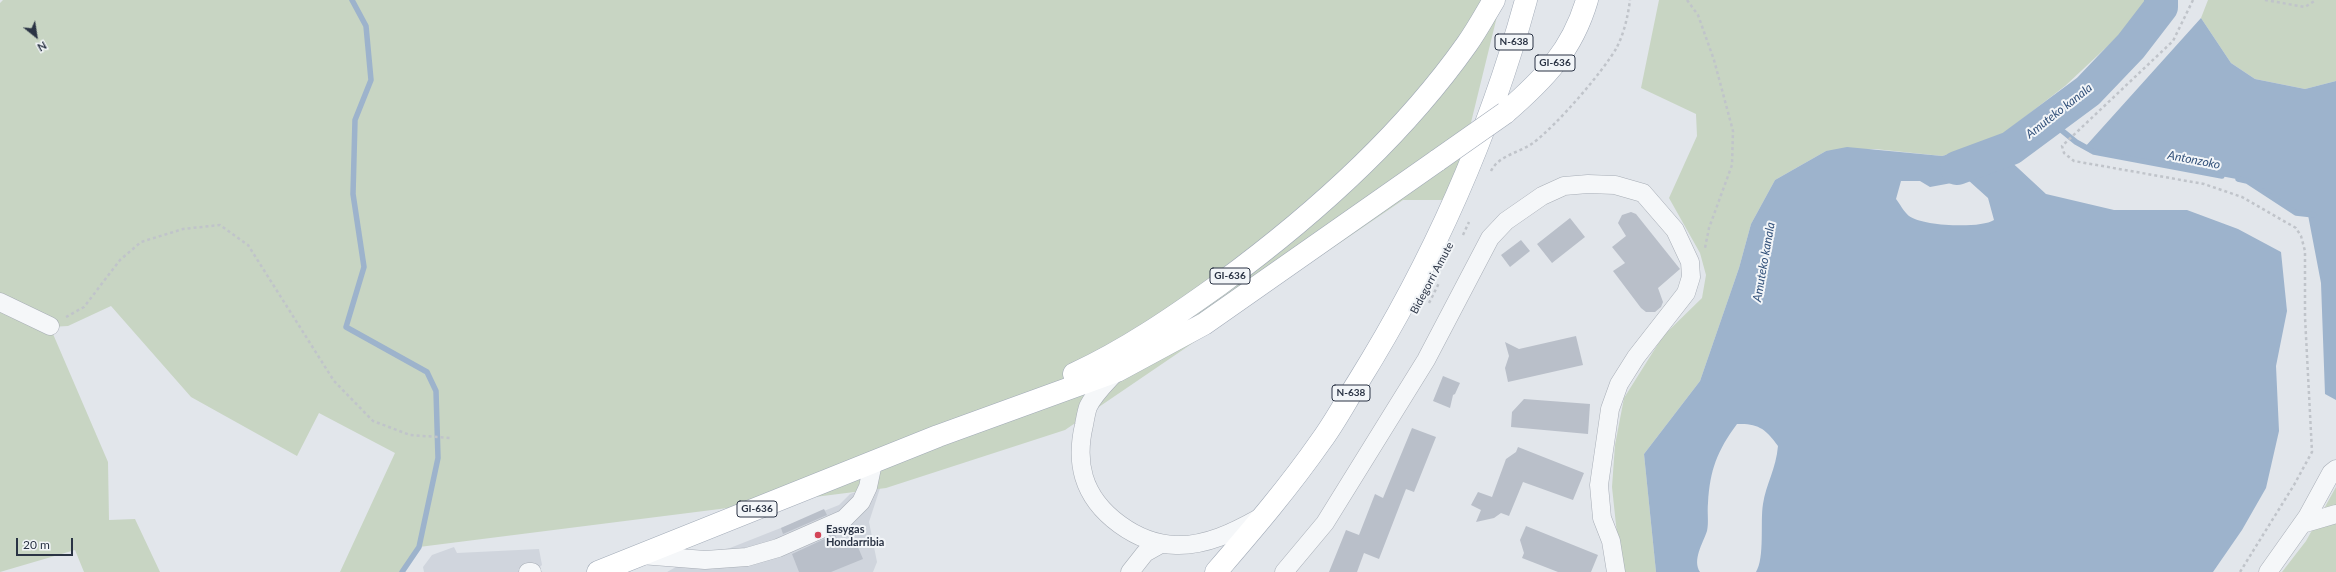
<!DOCTYPE html>
<html>
<head>
<meta charset="utf-8">
<style>
  body { margin:0 }
  #map { position:relative; width:2336px; height:572px; overflow:hidden; background:#e2e6eb; font-family:Lato,sans-serif }
  canvas { display:block }
  .north { position:absolute; left:16px; top:16px; width:40px; height:40px; -webkit-text-stroke:3px #f2f5f8; paint-order:stroke; rotate:150deg; font-size:11px; font-weight:700; line-height:16px; text-align:center; color:#2a3344 }
  .north::after { content:''; display:block; margin:auto; width:14px; height:18px; background:#2a3344; clip-path:polygon(50% 0,100% 100%,50% 72%,0 100%) }
  .scale { position:absolute; left:16px; top:538px; width:57px; height:18px; box-sizing:border-box; border:2px solid #2a3344; border-top:0; padding-left:5px; font-size:12px; line-height:14px; white-space:nowrap; color:#2a3344; -webkit-text-stroke:3px #f2f5f8; paint-order:stroke }
</style>
</head>
<body>
<div id="map">
<canvas width="2336" height="572"></canvas>
<div class="north">N</div>
<div class="scale">20 m</div>
</div>
<script>
const g = document.querySelector('canvas').getContext('2d');
g.lineJoin = 'round';
function paint(path, color) { g.fillStyle = color; g.fill(path, 'evenodd'); }
function strokePath(path, color, width, dash) { g.strokeStyle = color; g.lineWidth = width; g.lineCap = dash ? 'butt' : 'round'; g.setLineDash(dash || []); g.stroke(path); }
function drawText(font, color, halo, rows, align = 'center') {
  g.font = font + ' Lato,sans-serif'; g.lineWidth = 4; g.setLineDash([]); g.textBaseline = 'middle'; g.strokeStyle = halo; g.fillStyle = color; for (const [text, x, y, turn = 0] of rows) {
    g.save(); g.translate(x, y); g.rotate((+turn || 0) * Math.PI / 180); g.textAlign = isNaN(turn) ? turn : align; if (halo) g.strokeText(text, 0, 0); g.fillText(text, 0, 0); g.restore();
  }
}
paint(new Path2D(`
  M 882,482 L 869,522 L 877,562 L 873,572 L 667,572 L 701,553 L 730,548 L 839,505 L 850,494 Z
  M 454,547 L 457,553 L 539,549 L 542,565 L 534,572 L 424,572 L 423,567 L 432,555 Z`), '#d0d5dd');
paint(new Path2D(`
  M 3,0 L 1501,0 L 1452,200 L 1403,200 L 1065,430 L 886,488 L 419,547 L 402,572 L 340,572 L 395,453 L 319,413 L 297,456 L 191,397 L 111,306 L 68,326 L 50,327 L 108,462 L 109,520 L 135,519 L 160,572 L 84,572 L 75,550 L 0,572 L 0,3 Z
  M 1659,0 L 2145,0 L 2145,11 L 2065,86 L 1991,143 L 1942,156 L 1875,149 L 1826,151 L 1775,180 L 1751,224 L 1739,268 L 1700,381 L 1644,454 L 1656,572 L 1621,572 L 1612,487 L 1615,445 L 1624,398 L 1663,336 L 1702,298 L 1706,275 L 1700,253 L 1669,198 L 1697,136 L 1696,114 L 1641,88 Z
  M 2208,0 L 2336,0 L 2336,81 L 2305,89 L 2255,79 L 2231,63 L 2201,18 Z
  M 2336,487 L 2336,572 L 2282,572 L 2306,541 Z`), '#c8d5c3');
paint(new Path2D(`
  M 2201,18 L 2231,63 L 2255,79 L 2305,89 L 2336,81 L 2336,400 L 2325,394 L 2321,283 L 2308,215 L 2296,213 L 2247,181 L 2094,152 L 2084,148 Z
  M 1991,143 L 2046,194 L 2114,210 L 2187,210 L 2238,229 L 2281,252 L 2287,311 L 2276,366 L 2279,431 L 2266,488 L 2242,530 L 2213,572 L 1756,572 C 1765,558 1760,521 1763,504 C 1766,484 1776,469 1778,446 C 1766,429 1758,423 1737,424 C 1717,451 1710,470 1708,503 C 1707,512 1709,523 1707,531 C 1703,543 1692,560 1700,572 L 1656,572 L 1644,454 L 1700,381 L 1739,268 L 1751,224 L 1775,180 L 1826,151 L 1847,147 L 1942,156 ZM 1968,180 L 1988,198 L 1994,220 C 1980,229 1922,226 1909,216 C 1904,212 1900,204 1896,199 L 1901,181 L 1920,181 L 1930,187 Z`), '#9db3cc');
strokePath(new Path2D(`
  M 352,0 L 366,26 L 371,80 L 355,120 L 353,194 L 364,267 L 346,327 L 427,372 L 436,391 L 438,458 L 419,547 L 402,572
  M 2049,120 L 2076,142 L 2094,152 L 2222,176
  M 2238,179 L 2247,181 L 2296,213 L 2314,215`), '#9db3cc', 5.5);
strokePath(new Path2D(`
  M 1957,168 L 2011,148 L 2088,91 L 2131,46 L 2161,7 L 2161,0`), '#9db3cc', 34);
paint(new Path2D(`
  M 1631,212 L 1636,214 L 1680,269 L 1658,288 L 1663,302 L 1661,307 L 1655,312 L 1646,312 L 1641,308 L 1613,271 L 1625,263 L 1612,247 L 1626,236 L 1618,223 L 1622,215 Z
  M 1570,218 L 1585,237 L 1552,263 L 1537,244 Z
  M 1521,240 L 1530,251 L 1510,267 L 1501,255 Z
  M 1576,336 L 1583,365 L 1508,382 L 1505,368 L 1509,356 L 1505,342 L 1519,349 Z
  M 1443,376 L 1460,383 L 1455,394 L 1453,395 L 1450,408 L 1433,401 Z
  M 1524,399 L 1590,404 L 1588,434 L 1511,427 L 1512,412 Z
  M 1412,428 L 1436,437 L 1414,492 L 1406,489 L 1379,559 L 1364,553 L 1357,572 L 1329,572 L 1346,530 L 1359,535 L 1375,494 L 1383,498 Z
  M 1518,447 L 1584,473 L 1573,500 L 1523,482 L 1509,516 L 1501,513 L 1494,518 L 1476,522 L 1481,510 L 1471,505 L 1478,492 L 1492,497 L 1506,459 L 1516,452 Z
  M 824,509 L 827,515 L 783,534 L 781,528 Z
  M 1526,526 L 1598,555 L 1591,572 L 1558,572 L 1522,558 L 1524,553 L 1520,540 Z
  M 835,534 L 840,547 L 855,540 L 863,559 L 831,572 L 799,572 L 792,554 Z`), '#b9bfc9');
const minor = new Path2D(`
  M 0,302 L 50,326
  M 1116,372 C 1106,383 1094,394 1088,407 C 1086,413 1085,420 1084,425 C 1080,442 1079,460 1084,477 C 1095,514 1138,544 1176,545 C 1206,546 1234,532 1259,518
  M 2302,524 L 2336,514
  M 641,555 L 705,560 L 747,557 L 778,548 L 844,519 L 861,502 L 868,487 L 873,463
  M 528,572 L 532,572
  M 1130,572 L 1145,553 L 1161,544
  M 1284,572 L 1325,523 L 1426,360 L 1490,238 L 1506,221 L 1542,196 L 1564,186 L 1588,184 L 1615,185 L 1643,193 L 1675,230 L 1690,262 L 1691,277 L 1686,293 L 1636,357 L 1619,384 L 1610,409 L 1599,485 L 1602,518 L 1611,541 L 1616,572
  M 2268,572 L 2307,517 L 2331,473 L 2336,469`);
const major = new Path2D(`
  M 1505,113 C 1544,79 1572,51 1587,0
  M 1074,374 C 1126,350 1174,317 1220,284 C 1310,218 1402,136 1467,44 C 1477,30 1485,15 1494,0
  M 598,572 L 938,436 L 1117,371 L 1204,324 L 1438,160
  M 1216,572 C 1253,529 1289,487 1321,441 C 1335,422 1346,401 1358,382 C 1432,263 1489,135 1526,0`);
strokePath(minor, '#a7adb6', 19);
strokePath(major, '#a1aab7', 23);
strokePath(new Path2D(`
  M 1687,0 L 1698,15 L 1714,60 L 1733,131 L 1732,165 L 1709,228 L 1705,248
  M 2193,0 L 2173,41 L 2062,146 L 2064,153 L 2074,161 L 2204,184 L 2242,197 L 2296,228 L 2301,236 L 2305,251 L 2305,317 L 2312,452 L 2294,485 L 2240,572
  M 2265,0 L 2305,7 L 2316,0
  M 1491,171 C 1499,155 1519,153 1533,143 C 1556,126 1603,72 1617,47 C 1624,33 1628,16 1630,0
  M 1463,235 L 1469,222
  M 1429,303 L 1439,283
  M 66,317 L 84,307 L 120,260 L 141,242 L 183,229 L 220,225 L 248,245 L 334,381 L 373,421 L 410,435 L 451,438`), '#c0c4ca', 2.5, [3, 3]);
strokePath(minor, '#f5f7f9', 18);
strokePath(major, '#fff', 22);
const majorBridge = new Path2D(`
  M 1438,160 L 1505,113`);
strokePath(majorBridge, '#a1aab7', 23, []);
strokePath(majorBridge, '#fff', 22);
for (const [x, y, r, color] of [
  [818,535,4,"#d34558"]
]) { const dot = new Path2D(); dot.arc(x, y, r, 0, 2 * Math.PI); g.fillStyle = color; g.fill(dot); strokePath(dot, '#f2f5f8', 1.5); }
for (const [x, y, w] of [
  [1514,42,38],
  [1555,63,40],
  [1230,276,40],
  [1351,393,38],
  [757,509,40]
]) { const box = new Path2D(); box.roundRect(x - w / 2, y - 8, w, 16, 3); g.fillStyle = '#f2f5f8'; g.fill(box); strokePath(box, '#2a3344', 1); }
drawText('bold 10px', '#2a3344', null, [
  ["N-638",1514,42],
  ["GI-636",1555,63],
  ["GI-636",1230,276],
  ["N-638",1351,393],
  ["GI-636",757,509]
]);
drawText('11px', '#2a3344', '#f2f5f8', [
  ["Bidegorri Amute",1432,278,-62]
]);
drawText('bold 11px', '#2a3344', '#f2f5f8', [
  ["Easygas",826,529],
  ["Hondarribia",826,542]
], 'left');
drawText('italic 12px', '#32517a', '#f2f5f8', [
  ["Amuteko kanala",2059,111,-38],
  ["Antonzoko",2194,160,11],
  ["Amuteko kanala",1764,262,-80]
]);
</script>
</body>
</html>
